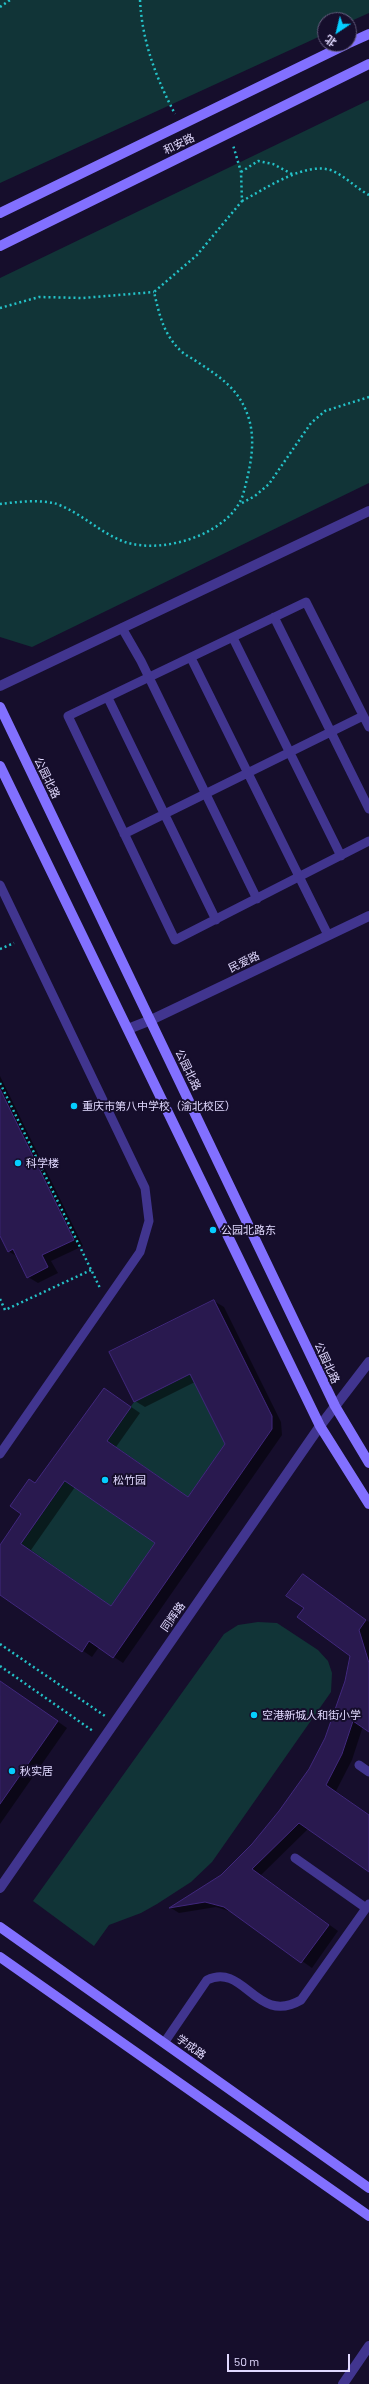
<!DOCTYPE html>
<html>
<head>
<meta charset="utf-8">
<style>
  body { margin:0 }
  #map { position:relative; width:369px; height:2384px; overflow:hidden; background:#160e2c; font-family:Barlow,"Noto Sans SC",sans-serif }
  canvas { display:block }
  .north { position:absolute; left:317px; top:12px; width:40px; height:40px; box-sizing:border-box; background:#160e2c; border:1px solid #675f80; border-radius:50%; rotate:215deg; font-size:11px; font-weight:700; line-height:16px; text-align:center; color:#e1d9ff }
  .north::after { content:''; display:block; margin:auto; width:14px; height:18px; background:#05ceff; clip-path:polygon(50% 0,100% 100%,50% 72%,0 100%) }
  .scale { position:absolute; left:227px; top:2354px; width:123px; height:18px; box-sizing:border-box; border:2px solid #e1d9ff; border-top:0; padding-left:5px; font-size:12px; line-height:14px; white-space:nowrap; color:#e1d9ff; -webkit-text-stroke:3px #160e2c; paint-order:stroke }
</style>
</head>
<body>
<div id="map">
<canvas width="369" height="2384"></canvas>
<div class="north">北</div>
<div class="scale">50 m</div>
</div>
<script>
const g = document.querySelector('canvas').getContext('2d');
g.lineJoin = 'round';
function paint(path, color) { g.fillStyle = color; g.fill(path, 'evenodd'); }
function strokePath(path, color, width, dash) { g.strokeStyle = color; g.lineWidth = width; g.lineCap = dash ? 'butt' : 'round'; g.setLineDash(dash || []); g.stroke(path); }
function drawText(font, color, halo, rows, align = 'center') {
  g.font = font + ' Barlow,"Noto Sans SC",sans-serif'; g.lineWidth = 4; g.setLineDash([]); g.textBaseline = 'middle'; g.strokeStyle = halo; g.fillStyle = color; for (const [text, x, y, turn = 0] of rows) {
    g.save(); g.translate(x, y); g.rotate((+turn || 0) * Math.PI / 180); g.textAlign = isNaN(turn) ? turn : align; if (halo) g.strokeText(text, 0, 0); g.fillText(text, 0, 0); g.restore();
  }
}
paint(new Path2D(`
  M 0,0 L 369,0 L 369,13 L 349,22 L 349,20 L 325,20 L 325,34 L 0,183 Z
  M 369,100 L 369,483 L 32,647 L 0,637 L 0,278 Z
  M 209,1365 L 193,1379 L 225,1444 L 188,1497 L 103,1438 L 114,1430 L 134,1402 Z
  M 65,1481 L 155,1543 L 111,1606 L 21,1544 Z
  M 258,1622 L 277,1623 L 318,1650 L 328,1661 L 332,1673 L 331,1692 L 212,1862 L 191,1882 L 157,1904 L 141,1913 L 109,1925 L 94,1946 L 33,1901 L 224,1634 L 238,1625 Z`), '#113437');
paint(new Path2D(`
  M 0,1076 L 83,1246 L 51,1261 L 58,1273 L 38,1283 L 28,1277 L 18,1257 L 8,1251 L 0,1234 Z
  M 214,1301 L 224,1307 L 281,1422 L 282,1435 L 123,1663 L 99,1647 L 92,1657 L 0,1593 L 0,1547 L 22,1514 L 35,1484 L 114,1395 L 140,1413 L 116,1447 L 189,1498 L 226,1444 L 195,1382 L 145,1407 L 135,1401 ZM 75,1487 L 156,1543 L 112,1607 L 31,1550 Z
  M 303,1575 L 369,1622 L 369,1731 L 363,1726 L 352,1760 L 336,1791 L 369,1815 L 369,1871 L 309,1828 L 261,1875 L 338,1931 L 312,1968 L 232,1912 L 216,1907 L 179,1913 L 171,1908 L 222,1876 L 253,1845 L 280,1812 L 309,1770 L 326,1739 L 346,1681 L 351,1655 L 305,1608 Z
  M 0,1681 L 67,1728 L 0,1824 Z`), '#0007');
const building = new Path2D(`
  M 0,1089 L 74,1240 L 42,1255 L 48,1267 L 27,1278 L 13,1249 L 8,1252 L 0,1236 Z
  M 214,1300 L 272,1416 L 272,1429 L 113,1658 L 89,1641 L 82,1652 L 0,1595 L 0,1545 L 21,1514 L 10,1506 L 29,1479 L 35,1483 L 104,1388 L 131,1407 L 107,1441 L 188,1497 L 225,1444 L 190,1374 L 134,1402 L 109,1352 ZM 65,1481 L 155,1543 L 111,1606 L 21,1544 Z
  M 303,1574 L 366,1620 L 359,1630 L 369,1663 L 369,1732 L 353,1721 L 342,1754 L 326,1785 L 369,1815 L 369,1872 L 299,1823 L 252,1869 L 329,1925 L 301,1963 L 224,1907 L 205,1902 L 169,1908 L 221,1875 L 252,1844 L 279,1811 L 309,1769 L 325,1738 L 345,1681 L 350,1656 L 297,1617 L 304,1608 L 286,1596 Z
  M 0,1681 L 58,1721 L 0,1804 Z`);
paint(building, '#29194f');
strokePath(building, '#41287d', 1);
strokePath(new Path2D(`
  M 140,0 C 142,41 156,78 175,114
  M 0,7 L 10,0
  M 241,172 L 258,161 L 273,164 L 292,174
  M 242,201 C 265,189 307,160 333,171 C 346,177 356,188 369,195
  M 0,308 L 39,297 L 83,298 L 154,292
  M 242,503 L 255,496 L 269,484 L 311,423 L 325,411 L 369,397
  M 0,504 C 17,502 40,499 57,504 C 83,514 100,533 125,542 C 164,555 234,533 244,491 C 250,468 256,443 249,419 C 240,389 220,377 196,361 C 190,357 183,354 179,349 C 163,333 159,313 154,292 L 197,255 L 242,201 L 241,172 L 233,145
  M 0,949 L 14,943
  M 0,1083 L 100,1288
  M 0,1299 L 5,1310 L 91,1270
  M 0,1644 L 105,1716
  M 0,1666 L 93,1731`), '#24c2c8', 2.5, [2, 3]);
strokePath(new Path2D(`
  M 274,617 L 369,809
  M 122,628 L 141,661 L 257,899
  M 233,638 L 341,856
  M 191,658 L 328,935
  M 108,698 L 216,920
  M 369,727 L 306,602 L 68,716 L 175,940 L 369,841
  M 124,834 L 363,716
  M 0,885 L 145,1188 L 149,1221 L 140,1252 L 0,1454
  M 359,1765 L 369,1772
  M 295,1858 L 366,1908
  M 164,2043 L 207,1980 C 245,1962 256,2026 301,2000 L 369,1904`), '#41358f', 9);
strokePath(new Path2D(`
  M 0,686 L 369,511
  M 128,1029 L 151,1020 L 369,916
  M 0,1888 L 320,1426 L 369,1362
  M 343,2384 L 369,2346`), '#41358f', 10);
strokePath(new Path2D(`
  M 349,43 L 369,34
  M 0,213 L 347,44
  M 0,246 L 369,64
  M 0,707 L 335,1406 L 369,1463
  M 0,766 L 320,1426 L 369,1504
  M 0,1927 L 369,2188
  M 0,1957 L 369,2216`), '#8270ff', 10);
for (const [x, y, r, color] of [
  [74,1106,4,"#05ceff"],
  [18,1163,4,"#05ceff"],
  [213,1230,4,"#05ceff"],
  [105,1480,4,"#05ceff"],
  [254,1715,4,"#05ceff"],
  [12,1771,4,"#05ceff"]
]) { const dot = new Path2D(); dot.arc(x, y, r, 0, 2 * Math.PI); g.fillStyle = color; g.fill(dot); strokePath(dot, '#160e2c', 1.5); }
drawText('11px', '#e1d9ff', '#160e2c', [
  ["和安路",179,144,-26],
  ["公园北路",47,778,64],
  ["民爱路",244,962,-26],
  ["公园北路",188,1070,64],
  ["公园北路",327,1363,65],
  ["同辉路",173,1617,-55],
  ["学成路",191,2047,35]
]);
drawText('11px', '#e1d9ff', '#160e2c', [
  ["重庆市第八中学校（渝北校区）",82,1106],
  ["科学楼",26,1163],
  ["公园北路东",221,1230],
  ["松竹园",113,1480],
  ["空港新城人和街小学",262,1715],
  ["秋实居",20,1771]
], 'left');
</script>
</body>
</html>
